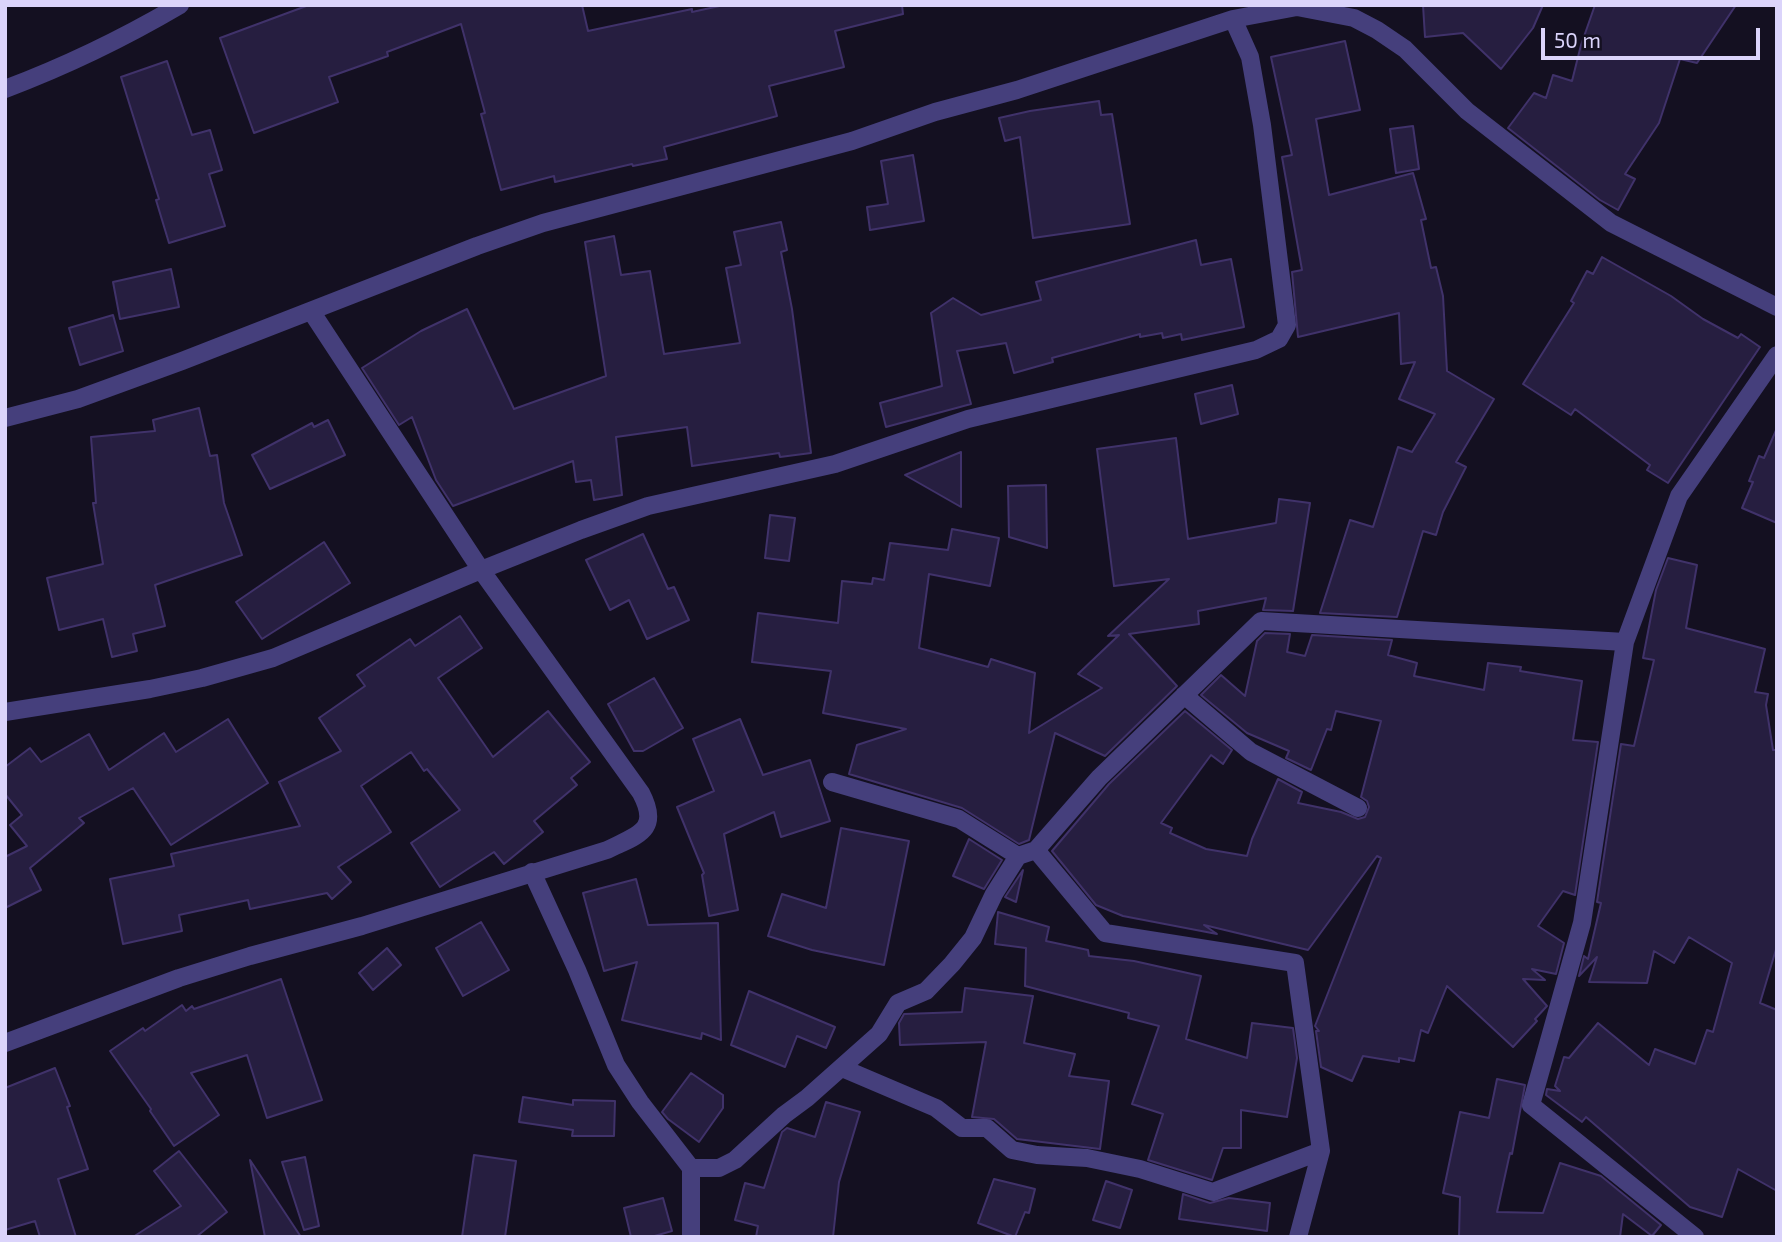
<!DOCTYPE html>
<html>
<head>
<meta charset="utf-8">
<style>
  body { margin:0 }
  #map { position:relative; width:1782px; height:1242px; overflow:hidden; background:#141021; font-family:"Exo 2",sans-serif }
  canvas { display:block }
  .frame { position:absolute; inset:0; border:7px solid #dbd4fb; pointer-events:none }
  .scale { position:absolute; left:1541px; top:28px; width:219px; height:32px; box-sizing:border-box; border:4px solid #dbd4fb; border-top:0; padding-left:9px; font-size:21px; line-height:24px; white-space:nowrap; color:#dbd4fb; -webkit-text-stroke:5px #141021; paint-order:stroke }
</style>
</head>
<body>
<div id="map">
<canvas width="1782" height="1242"></canvas>
<div class="frame"></div>
<div class="scale">50 m</div>
</div>
<script>
const g = document.querySelector('canvas').getContext('2d');
g.lineJoin = 'round';
function paint(path, color) { g.fillStyle = color; g.fill(path, 'evenodd'); }
function strokePath(path, color, width, dash) { g.strokeStyle = color; g.lineWidth = width; g.lineCap = dash ? 'butt' : 'round'; g.setLineDash(dash || []); g.stroke(path); }
const building = new Path2D(`
  M 309,5 L 582,5 L 588,31 L 692,9 L 692,12 L 724,5 L 902,5 L 903,14 L 835,31 L 844,67 L 769,86 L 777,116 L 664,147 L 667,159 L 633,166 L 632,164 L 555,182 L 554,176 L 501,190 L 481,114 L 485,113 L 461,24 L 387,52 L 388,56 L 329,77 L 338,102 L 254,133 L 220,38 Z
  M 1423,5 L 1543,5 L 1533,28 L 1501,69 L 1463,33 L 1425,37 Z
  M 1595,5 L 1736,5 L 1697,63 L 1680,59 L 1659,123 L 1625,174 L 1635,179 L 1618,210 L 1600,200 L 1508,128 L 1534,93 L 1546,98 L 1553,75 L 1572,81 L 1581,45 Z
  M 1345,41 L 1360,110 L 1316,119 L 1329,195 L 1413,173 L 1426,219 L 1421,220 L 1431,268 L 1436,267 L 1443,296 L 1447,371 L 1494,399 L 1456,462 L 1466,467 L 1443,512 L 1436,535 L 1423,531 L 1397,617 L 1320,613 L 1350,520 L 1373,527 L 1398,447 L 1412,452 L 1435,414 L 1399,399 L 1415,362 L 1401,364 L 1399,313 L 1298,337 L 1292,272 L 1302,270 L 1282,157 L 1292,155 L 1271,57 Z
  M 167,61 L 192,135 L 210,130 L 222,170 L 209,174 L 225,226 L 169,243 L 156,200 L 159,199 L 121,77 Z
  M 1099,101 L 1101,115 L 1112,114 L 1130,224 L 1033,238 L 1020,137 L 1005,141 L 999,118 L 1030,111 Z
  M 1413,126 L 1419,169 L 1396,173 L 1390,129 Z
  M 913,155 L 924,221 L 870,230 L 867,207 L 888,204 L 881,161 Z
  M 781,222 L 787,250 L 781,252 L 792,309 L 811,453 L 780,457 L 779,453 L 692,466 L 687,427 L 616,437 L 622,495 L 594,500 L 591,480 L 576,482 L 573,461 L 453,506 L 436,480 L 412,417 L 399,425 L 362,368 L 421,331 L 467,309 L 514,409 L 606,376 L 585,242 L 614,236 L 621,275 L 650,271 L 664,354 L 740,343 L 726,268 L 741,265 L 734,232 Z
  M 1196,240 L 1201,265 L 1231,259 L 1244,327 L 1182,340 L 1181,334 L 1163,338 L 1162,333 L 1140,337 L 1140,334 L 1052,358 L 1053,362 L 1014,373 L 1006,343 L 957,351 L 971,404 L 886,427 L 880,403 L 942,386 L 931,313 L 953,298 L 981,315 L 1041,300 L 1036,282 Z
  M 1602,257 L 1671,296 L 1703,319 L 1738,338 L 1741,334 L 1760,347 L 1668,483 L 1647,470 L 1650,465 L 1575,409 L 1571,415 L 1523,384 L 1574,303 L 1571,301 L 1587,271 L 1593,274 Z
  M 171,269 L 179,307 L 120,319 L 113,282 Z
  M 113,315 L 123,351 L 80,365 L 69,328 Z
  M 1232,385 L 1238,414 L 1201,424 L 1195,394 Z
  M 199,408 L 210,456 L 217,455 L 224,503 L 242,555 L 155,585 L 165,626 L 133,634 L 137,651 L 112,657 L 103,619 L 59,630 L 47,578 L 103,564 L 93,503 L 96,503 L 91,437 L 155,431 L 153,420 Z
  M 328,420 L 345,455 L 270,489 L 252,455 L 312,423 L 314,427 Z
  M 1777,428 L 1777,523 L 1742,508 L 1753,482 L 1749,481 L 1759,456 L 1764,458 Z
  M 1176,438 L 1188,539 L 1276,523 L 1279,499 L 1310,503 L 1293,611 L 1263,610 L 1266,598 L 1198,611 L 1199,624 L 1129,634 L 1177,686 L 1105,756 L 1055,733 L 1029,840 L 1019,844 L 962,808 L 849,774 L 857,745 L 906,729 L 823,713 L 831,671 L 752,662 L 758,613 L 838,623 L 842,581 L 872,584 L 873,578 L 884,580 L 890,543 L 948,550 L 952,529 L 999,538 L 990,586 L 929,574 L 919,648 L 988,667 L 991,659 L 1035,673 L 1029,733 L 1102,688 L 1078,674 L 1119,635 L 1108,636 L 1169,579 L 1114,586 L 1097,449 Z
  M 961,452 L 961,507 L 905,475 Z
  M 1046,485 L 1047,548 L 1009,537 L 1008,486 Z
  M 770,515 L 795,518 L 789,561 L 765,558 Z
  M 643,534 L 668,589 L 674,587 L 689,620 L 647,639 L 629,600 L 610,610 L 586,560 Z
  M 324,542 L 350,583 L 262,639 L 236,602 Z
  M 1668,558 L 1697,565 L 1686,628 L 1765,649 L 1755,692 L 1768,694 L 1766,705 L 1773,750 L 1777,750 L 1777,946 L 1760,1003 L 1777,1010 L 1777,1191 L 1738,1169 L 1722,1217 L 1690,1207 L 1586,1117 L 1582,1122 L 1546,1095 L 1547,1089 L 1560,1091 L 1555,1086 L 1564,1057 L 1569,1058 L 1598,1023 L 1649,1065 L 1655,1049 L 1695,1064 L 1707,1030 L 1713,1032 L 1732,963 L 1689,937 L 1674,963 L 1654,951 L 1647,983 L 1589,982 L 1597,957 L 1579,976 L 1584,956 L 1588,959 L 1601,903 L 1597,902 L 1621,744 L 1634,746 L 1654,660 L 1643,658 L 1656,590 Z
  M 460,616 L 482,648 L 438,678 L 493,757 L 548,711 L 590,762 L 571,778 L 577,785 L 534,821 L 543,832 L 504,864 L 494,852 L 440,887 L 411,843 L 460,810 L 427,769 L 424,771 L 411,752 L 361,786 L 391,832 L 338,867 L 351,882 L 332,899 L 327,893 L 250,909 L 248,900 L 179,915 L 182,931 L 123,944 L 110,879 L 174,866 L 171,854 L 300,826 L 279,782 L 341,751 L 319,718 L 365,686 L 357,675 L 410,639 L 415,646 Z
  M 1265,633 L 1290,634 L 1287,652 L 1305,656 L 1312,635 L 1392,640 L 1388,655 L 1417,663 L 1414,676 L 1484,690 L 1488,663 L 1521,667 L 1520,671 L 1582,681 L 1573,740 L 1598,742 L 1575,895 L 1563,891 L 1538,926 L 1564,943 L 1556,974 L 1532,969 L 1545,980 L 1523,979 L 1547,1006 L 1535,1019 L 1537,1021 L 1513,1047 L 1447,986 L 1428,1033 L 1421,1030 L 1414,1061 L 1399,1058 L 1399,1062 L 1363,1056 L 1352,1081 L 1321,1067 L 1316,1031 L 1319,1031 L 1315,1026 L 1381,858 L 1377,856 L 1308,950 L 1204,925 L 1217,934 L 1123,916 L 1096,905 L 1052,851 L 1109,784 L 1185,711 L 1232,750 L 1223,764 L 1211,755 L 1161,823 L 1172,828 L 1170,833 L 1206,849 L 1247,856 L 1252,839 L 1278,779 L 1302,792 L 1298,803 L 1341,812 L 1358,819 L 1365,817 L 1369,807 L 1367,801 L 1361,797 L 1381,721 L 1336,711 L 1331,730 L 1327,729 L 1311,770 L 1286,758 L 1289,751 L 1247,733 L 1201,695 L 1221,675 L 1245,696 L 1257,641 Z
  M 654,678 L 683,728 L 643,751 L 634,751 L 608,704 Z
  M 228,719 L 268,783 L 171,845 L 133,788 L 79,818 L 84,823 L 30,868 L 41,890 L 5,908 L 5,857 L 27,846 L 10,825 L 22,815 L 5,794 L 5,767 L 30,748 L 41,762 L 89,734 L 109,770 L 164,733 L 176,752 Z
  M 740,719 L 763,775 L 810,760 L 830,821 L 781,837 L 774,812 L 724,834 L 738,910 L 709,916 L 702,875 L 704,873 L 677,807 L 714,791 L 693,739 Z
  M 841,828 L 909,841 L 884,965 L 812,950 L 768,936 L 782,894 L 826,908 Z
  M 969,839 L 1002,860 L 984,889 L 953,876 Z
  M 1023,870 L 1016,902 L 1005,897 Z
  M 636,879 L 648,925 L 718,923 L 721,1040 L 702,1033 L 701,1039 L 622,1020 L 637,962 L 604,971 L 583,893 Z
  M 998,912 L 1049,927 L 1046,941 L 1088,950 L 1089,956 L 1134,961 L 1201,976 L 1186,1039 L 1247,1058 L 1252,1023 L 1293,1028 L 1297,1058 L 1287,1117 L 1241,1110 L 1241,1148 L 1223,1148 L 1212,1180 L 1148,1160 L 1163,1114 L 1132,1104 L 1159,1026 L 1128,1018 L 1129,1013 L 1025,986 L 1026,948 L 995,944 Z
  M 481,922 L 509,970 L 463,996 L 436,948 Z
  M 387,948 L 401,965 L 373,990 L 359,973 Z
  M 281,979 L 322,1100 L 267,1118 L 247,1055 L 191,1073 L 219,1115 L 174,1146 L 150,1111 L 151,1109 L 110,1051 L 143,1028 L 145,1031 L 182,1005 L 186,1011 L 192,1006 L 194,1009 Z
  M 965,988 L 1033,996 L 1024,1043 L 1075,1054 L 1069,1076 L 1109,1081 L 1100,1149 L 1017,1139 L 994,1119 L 972,1117 L 986,1042 L 900,1045 L 899,1023 L 904,1014 L 962,1012 Z
  M 749,991 L 835,1027 L 826,1048 L 797,1036 L 785,1067 L 731,1045 Z
  M 55,1068 L 70,1106 L 67,1107 L 88,1169 L 58,1179 L 76,1237 L 40,1237 L 35,1221 L 5,1230 L 5,1088 Z
  M 691,1073 L 723,1095 L 723,1108 L 699,1142 L 668,1119 L 662,1112 Z
  M 1497,1079 L 1525,1085 L 1512,1154 L 1510,1153 L 1497,1212 L 1543,1213 L 1560,1163 L 1601,1176 L 1661,1225 L 1652,1236 L 1623,1214 L 1620,1237 L 1459,1237 L 1460,1197 L 1443,1193 L 1460,1112 L 1489,1118 Z
  M 523,1097 L 573,1105 L 573,1100 L 615,1101 L 614,1136 L 572,1136 L 573,1130 L 519,1122 Z
  M 826,1102 L 860,1112 L 839,1182 L 833,1237 L 756,1237 L 758,1226 L 735,1220 L 745,1183 L 764,1188 L 782,1132 L 787,1128 L 815,1137 Z
  M 179,1151 L 227,1212 L 196,1237 L 133,1237 L 181,1206 L 154,1171 Z
  M 474,1155 L 516,1161 L 505,1237 L 462,1237 Z
  M 305,1157 L 319,1226 L 304,1230 L 282,1162 Z
  M 250,1160 L 301,1237 L 265,1237 Z
  M 994,1179 L 1035,1189 L 1029,1213 L 1025,1212 L 1015,1237 L 978,1223 Z
  M 1106,1181 L 1132,1190 L 1120,1228 L 1093,1220 Z
  M 1183,1194 L 1210,1203 L 1229,1198 L 1270,1203 L 1267,1231 L 1179,1219 Z
  M 663,1198 L 672,1231 L 651,1237 L 631,1237 L 624,1208 Z`);
paint(building, '#261e40');
strokePath(building, '#40326a', 2);
strokePath(new Path2D(`
  M 5,89 C 66,66 124,38 180,5
  M 5,418 L 78,399 L 182,361 L 477,246 L 543,223 L 852,141 L 935,112 L 1017,90 L 1233,19 L 1297,7 L 1354,18 L 1377,30 L 1405,49 L 1467,111 L 1611,223 L 1777,307
  M 1184,695 L 1251,752 L 1358,808
  M 5,712 L 150,689 L 202,678 L 273,658 L 481,570 L 581,530 L 648,506 L 835,464 L 968,419 L 1256,350 L 1279,339 L 1287,325 L 1262,125 L 1250,57 L 1233,19
  M 832,782 L 959,819 L 1018,856
  M 1043,842 L 1036,850 L 1105,933 L 1295,963 L 1321,1151 L 1298,1237
  M 532,872 L 577,970 L 616,1065 L 640,1102 L 691,1168 L 691,1237
  M 5,1043 L 179,978 L 250,956 L 362,926 L 607,850 C 637,835 661,831 641,793 L 481,570 L 311,311
  M 842,1068 L 936,1108 L 962,1128 L 987,1128 L 1012,1150 L 1037,1155 L 1087,1158 L 1140,1169 L 1213,1192 L 1321,1151
  M 691,1168 L 719,1168 L 735,1160 L 784,1115 L 807,1098 L 879,1034 L 898,1003 L 926,991 L 952,964 L 973,938 L 994,894 L 1018,856 L 1036,850 L 1099,778 L 1261,621 L 1625,642
  M 1695,1237 L 1531,1105 L 1582,923 L 1625,642 L 1679,496 L 1777,355`), '#453f7c', 18);
</script>
</body>
</html>
